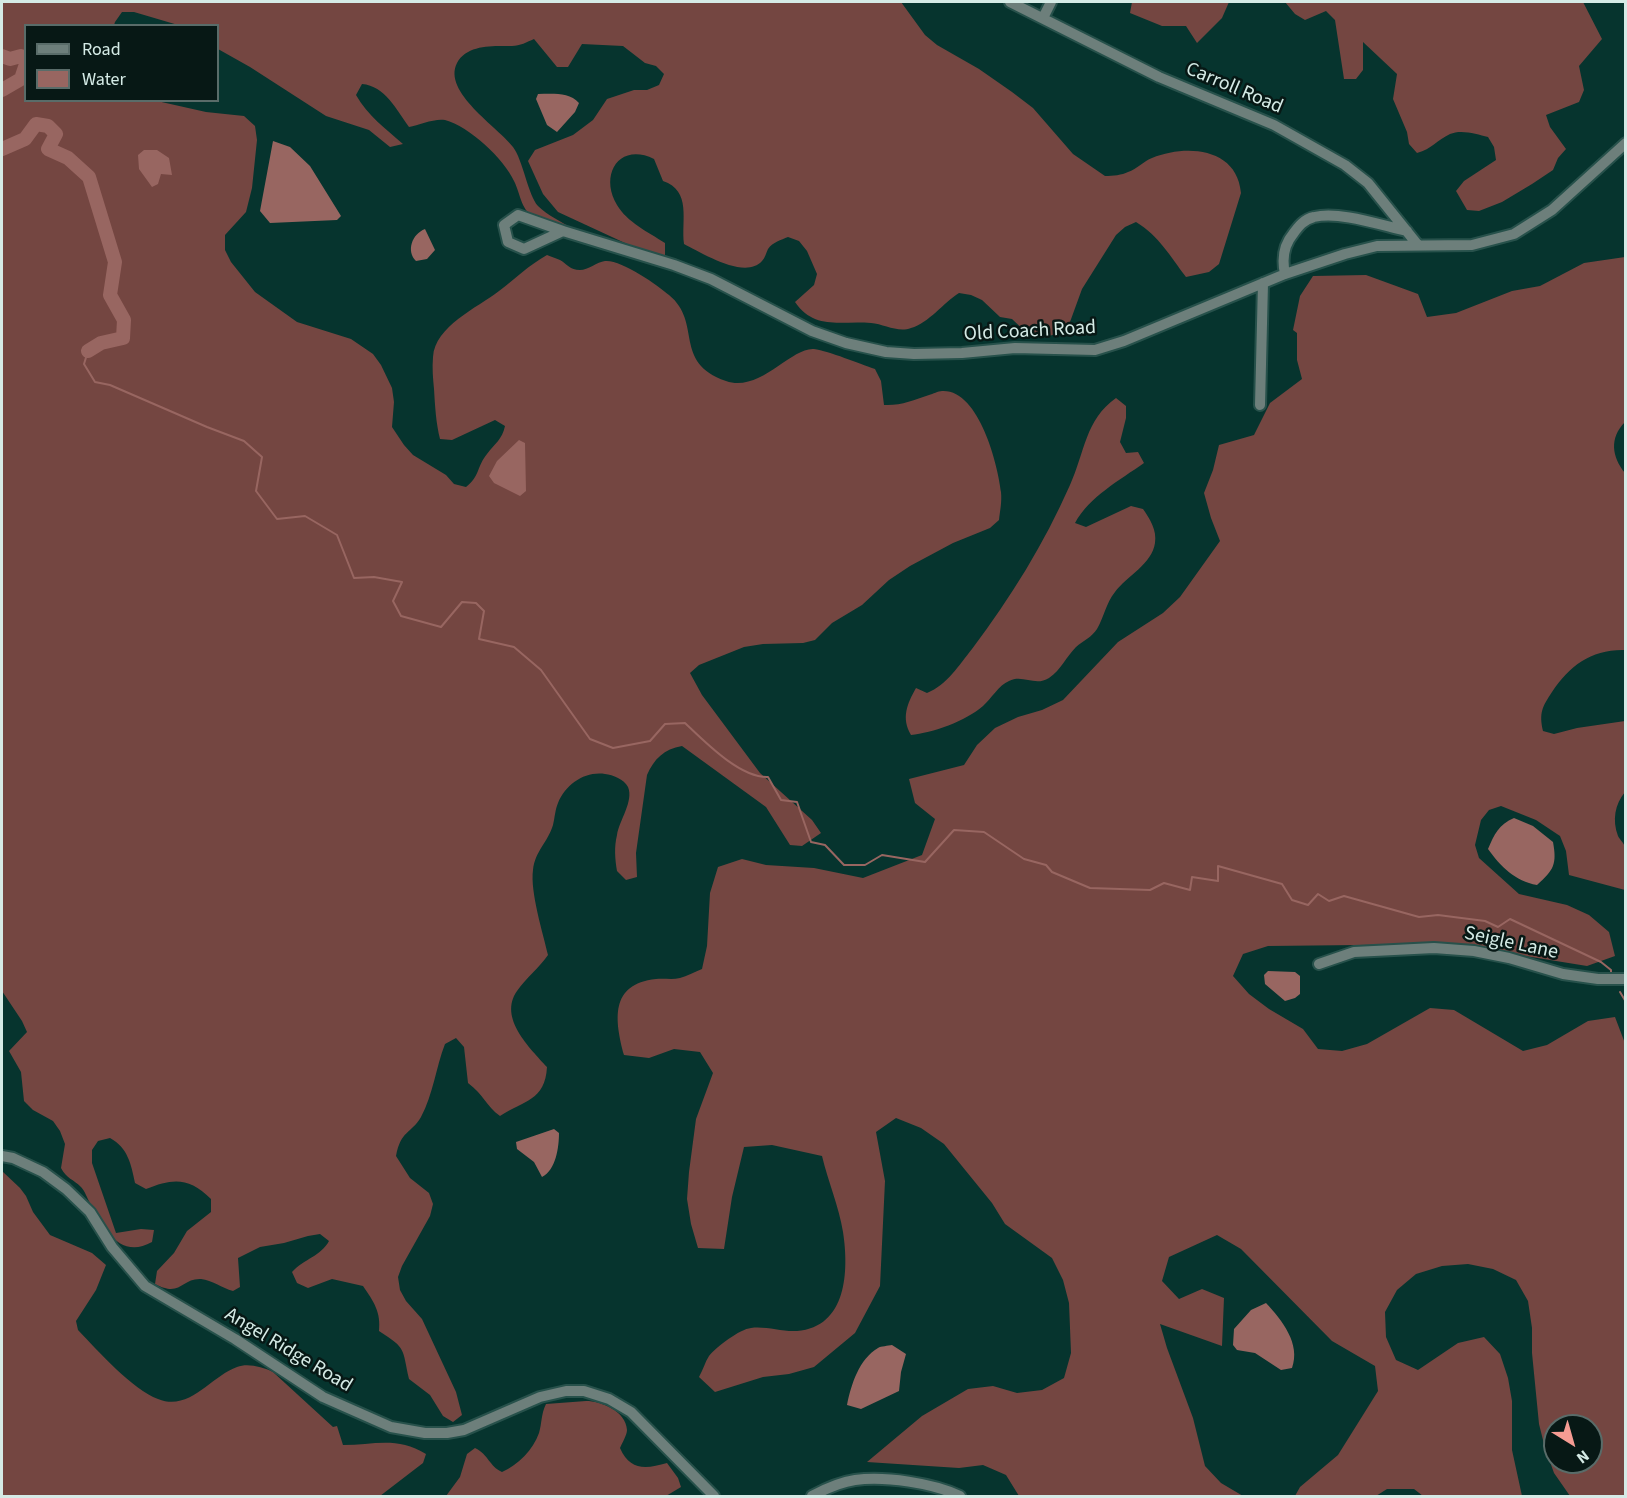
<!DOCTYPE html>
<html>
<head>
<meta charset="utf-8">
<style>
  body { margin:0 }
  #map { position:relative; width:1627px; height:1498px; overflow:hidden; background:#06342e; font-family:"Source Sans 3",sans-serif }
  canvas { display:block }
  .frame { position:absolute; inset:0; border:3px solid #d5ebe6; pointer-events:none }
  .legend { position:absolute; left:24px; top:24px; width:195px; height:78px; box-sizing:border-box; background:#071815; border:2px solid #596c69; margin:0; padding:8px 10px; list-style:none; font-size:18px; color:#d5ebe6 }
  .legend li { display:flex; align-items:center; gap:12px; height:30px }
  .legend b { width:30px; border:2px solid #596c69 }
  .north { position:absolute; left:1543px; top:1414px; width:60px; height:60px; box-sizing:border-box; background:#071815; border:2px solid #596c69; border-radius:50%; rotate:143deg; font-size:16px; font-weight:700; line-height:24px; text-align:center; color:#d5ebe6 }
  .north::after { content:''; display:block; margin:auto; width:21px; height:27px; background:#f59c93; clip-path:polygon(50% 0,100% 100%,50% 72%,0 100%) }
</style>
</head>
<body>
<div id="map">
<canvas width="1627" height="1498"></canvas>
<div class="frame"></div>
<ul class="legend">
<li><b style="height:8px;background:#6d7f7b"></b>Road</li>
<li><b style="height:16px;background:#986661"></b>Water</li>
</ul>
<div class="north">N</div>
</div>
<script>
const g = document.querySelector('canvas').getContext('2d');
g.lineJoin = 'round';
function paint(path, color) { g.fillStyle = color; g.fill(path, 'evenodd'); }
function strokePath(path, color, width, dash) { g.strokeStyle = color; g.lineWidth = width; g.lineCap = dash ? 'butt' : 'round'; g.setLineDash(dash || []); g.stroke(path); }
function drawText(font, color, halo, rows, align = 'center') {
  g.font = font + ' "Source Sans 3",sans-serif'; g.lineWidth = 5; g.setLineDash([]); g.textBaseline = 'middle'; g.strokeStyle = halo; g.fillStyle = color; for (const [text, x, y, turn = 0] of rows) {
    g.save(); g.translate(x, y); g.rotate((+turn || 0) * Math.PI / 180); g.textAlign = isNaN(turn) ? turn : align; if (halo) g.strokeText(text, 0, 0); g.fillText(text, 0, 0); g.restore();
  }
}
paint(new Path2D(`
  M 2,2 L 901,2 L 925,35 L 937,45 L 979,69 L 1012,92 L 1033,108 L 1073,154 L 1105,176 C 1113,176 1122,175 1128,172 C 1137,169 1144,161 1152,158 C 1187,144 1237,148 1241,193 L 1219,264 L 1209,272 L 1186,277 C 1170,256 1159,236 1136,222 L 1125,227 L 1116,235 L 1082,289 L 1070,322 L 1064,332 L 1041,338 L 1030,336 L 1012,319 L 1000,317 L 982,300 L 971,295 L 959,293 C 943,303 929,323 911,328 C 898,333 884,324 871,323 C 841,320 815,331 795,302 L 814,285 L 817,274 L 807,251 L 799,241 L 788,237 C 781,240 773,242 768,249 C 766,253 765,258 762,261 C 745,280 702,253 684,244 C 681,220 692,191 663,181 L 654,159 C 619,142 599,175 617,205 C 627,222 648,232 665,243 L 665,255 L 653,256 L 558,212 L 543,194 L 528,161 L 535,150 L 573,135 L 593,120 L 607,99 L 634,90 L 647,90 L 659,85 L 664,74 L 656,66 L 645,63 L 623,46 L 582,44 L 568,67 L 557,67 L 534,39 C 527,42 520,46 512,46 C 494,46 467,44 457,63 C 442,92 498,127 513,147 C 523,160 528,195 538,206 C 547,215 562,222 573,229 C 561,226 542,224 533,217 C 520,207 521,195 514,181 C 504,159 469,126 445,120 C 435,118 419,125 409,127 C 396,109 385,86 362,84 L 356,95 C 368,116 385,128 403,144 L 390,147 L 369,130 L 326,116 L 250,67 L 218,49 L 218,26 L 178,25 L 134,12 L 122,12 L 115,22 L 114,25 L 26,26 L 26,100 L 157,101 L 206,112 L 244,116 L 255,126 L 257,140 L 252,188 L 246,212 L 225,235 L 225,250 L 231,262 L 255,292 L 297,322 L 351,339 L 373,354 L 381,365 L 392,388 L 394,402 L 392,427 L 404,445 L 413,455 L 446,475 L 454,484 L 466,487 C 480,476 477,466 487,454 C 495,443 502,440 505,426 L 495,420 L 452,440 L 440,439 C 436,423 435,406 434,389 C 433,379 432,368 433,357 C 435,326 477,308 499,291 C 515,279 529,265 547,255 C 551,257 556,258 560,260 C 567,264 570,270 580,270 C 588,270 597,262 605,261 C 620,259 658,285 669,295 C 703,323 672,362 726,381 C 760,393 791,347 814,349 C 829,351 860,364 875,369 L 881,381 L 884,405 C 900,406 914,400 929,395 C 933,394 938,391 942,391 C 979,389 998,465 1001,492 C 1002,502 1000,511 999,520 L 990,528 L 953,543 L 910,566 L 889,580 L 862,605 L 832,623 L 815,640 L 803,643 L 763,644 L 744,647 L 699,665 L 690,673 L 702,695 L 760,773 L 812,820 L 821,833 L 802,846 L 790,845 L 766,807 L 682,746 C 664,749 654,759 647,775 L 636,853 L 637,877 L 626,880 L 617,871 C 615,859 614,847 617,835 C 619,821 634,801 628,787 C 624,779 613,775 605,774 C 585,771 566,784 558,803 C 555,810 555,817 553,825 C 548,842 535,851 533,870 C 530,892 543,933 548,955 C 539,968 526,978 517,991 C 498,1018 530,1048 547,1067 C 545,1101 524,1100 500,1116 C 486,1106 484,1095 468,1083 L 464,1047 L 456,1038 L 445,1044 C 436,1067 433,1095 421,1117 C 411,1134 401,1130 396,1156 L 410,1178 L 429,1193 L 433,1204 L 430,1216 L 402,1266 L 398,1277 L 400,1290 L 406,1301 L 422,1319 L 456,1392 L 462,1415 L 453,1422 L 443,1416 L 430,1395 L 409,1379 C 402,1348 407,1349 379,1331 C 381,1312 374,1302 363,1286 L 332,1279 L 308,1288 L 297,1283 L 292,1272 C 304,1259 321,1256 329,1241 L 320,1234 L 308,1236 L 284,1243 L 260,1247 L 238,1258 L 240,1287 L 233,1291 C 222,1288 212,1280 201,1279 C 181,1278 181,1298 155,1284 L 157,1271 L 174,1253 L 187,1231 L 211,1212 L 211,1199 C 189,1177 173,1178 146,1189 L 135,1183 C 131,1164 128,1148 110,1138 L 98,1141 L 92,1150 L 92,1163 L 116,1233 L 141,1229 L 154,1230 L 152,1242 C 120,1260 103,1228 90,1203 C 87,1198 85,1191 81,1187 C 73,1179 67,1179 61,1168 L 65,1144 L 60,1131 L 53,1121 L 33,1110 L 24,1101 L 21,1072 L 9,1051 L 27,1032 L 22,1021 L 2,991 Z
  M 1132,2 L 1229,2 L 1222,18 L 1197,43 L 1186,26 L 1162,26 L 1130,13 Z
  M 1285,2 L 1583,2 L 1602,39 L 1579,66 L 1584,90 L 1579,102 L 1546,115 L 1550,127 L 1566,149 L 1558,158 L 1553,170 L 1532,184 L 1502,202 L 1479,211 L 1467,210 L 1456,191 L 1464,181 L 1496,160 L 1494,147 L 1488,137 C 1477,134 1461,129 1450,134 C 1437,140 1432,149 1417,153 L 1409,144 L 1407,132 L 1393,99 L 1397,74 L 1363,42 L 1363,70 L 1356,79 L 1344,79 L 1335,20 L 1326,11 L 1305,20 L 1295,14 Z
  M 1625,257 L 1625,422 C 1609,438 1612,457 1625,473 L 1625,650 C 1592,649 1570,665 1552,692 C 1542,707 1539,713 1543,731 L 1554,734 L 1577,728 L 1625,721 L 1625,792 C 1615,804 1612,820 1618,836 C 1620,840 1624,843 1625,847 C 1627,860 1625,877 1625,890 L 1569,875 L 1566,851 L 1560,836 L 1536,820 L 1501,806 L 1489,810 L 1481,820 L 1475,845 L 1479,858 L 1519,894 L 1567,905 L 1589,915 L 1609,932 L 1615,956 L 1587,966 L 1451,944 L 1268,946 L 1243,954 L 1233,976 L 1249,994 L 1269,1009 L 1303,1029 L 1318,1049 L 1342,1051 L 1367,1044 L 1430,1008 L 1454,1010 L 1523,1051 L 1547,1045 L 1588,1021 L 1615,1017 L 1626,1046 L 1625,1496 L 1570,1496 L 1554,1473 L 1545,1448 L 1539,1424 L 1532,1353 L 1532,1328 L 1528,1301 L 1516,1280 L 1493,1269 L 1468,1264 L 1442,1266 L 1416,1274 L 1397,1290 L 1385,1312 L 1386,1337 L 1396,1360 L 1418,1370 L 1458,1343 L 1484,1337 L 1500,1354 L 1508,1378 L 1512,1401 L 1512,1450 L 1522,1496 L 1423,1496 L 1414,1489 L 1387,1489 L 1376,1496 L 1295,1496 L 1300,1487 L 1338,1455 L 1378,1391 L 1375,1366 L 1332,1341 L 1241,1249 L 1217,1235 L 1169,1257 L 1162,1281 L 1179,1299 L 1202,1289 L 1224,1298 L 1222,1346 L 1160,1324 L 1167,1348 L 1193,1418 L 1205,1466 L 1221,1483 L 1243,1496 L 1019,1496 L 1006,1475 L 983,1465 L 959,1468 L 867,1462 L 922,1416 L 968,1389 L 993,1386 L 1017,1393 L 1042,1390 L 1064,1378 L 1071,1353 L 1069,1303 L 1063,1280 L 1052,1258 L 1005,1224 L 992,1203 L 944,1144 L 921,1128 L 896,1118 L 876,1132 L 885,1181 L 880,1286 L 855,1333 L 814,1367 L 789,1374 L 763,1377 L 715,1392 L 699,1377 C 703,1370 705,1362 709,1356 C 716,1347 740,1329 751,1328 C 766,1326 782,1332 797,1331 C 847,1327 849,1271 843,1232 C 839,1207 828,1181 822,1156 L 772,1145 L 744,1147 L 732,1197 L 724,1249 L 698,1248 L 691,1224 L 687,1199 L 689,1172 L 696,1119 L 713,1073 L 700,1052 L 674,1049 L 649,1058 L 624,1055 C 615,1021 609,984 656,979 C 664,978 672,980 680,978 C 687,976 694,972 702,969 L 707,946 L 710,893 L 718,867 L 742,859 L 766,865 L 814,868 L 863,878 L 922,855 L 935,819 L 915,803 L 909,779 L 964,765 L 977,745 L 995,728 L 1018,717 L 1042,710 L 1063,700 L 1118,642 L 1163,613 L 1180,597 L 1220,541 L 1211,518 L 1204,493 L 1213,470 L 1219,445 L 1254,435 L 1270,403 L 1302,379 L 1297,360 L 1297,333 L 1293,330 L 1300,296 L 1313,276 L 1366,275 L 1418,294 L 1427,317 L 1456,313 L 1512,291 L 1540,286 L 1584,263 ZM 1555,1426 L 1591,1426 L 1591,1462 L 1555,1462 Z
  M 1116,398 L 1126,406 L 1126,418 L 1120,442 L 1126,453 L 1138,452 L 1144,463 C 1120,480 1089,497 1075,523 L 1086,527 L 1131,506 L 1143,509 C 1150,519 1157,530 1155,543 C 1152,564 1127,576 1115,592 C 1106,603 1104,617 1097,629 C 1092,637 1083,641 1076,647 C 1066,657 1061,670 1049,678 C 1035,687 1023,674 1009,681 C 999,685 991,699 983,706 C 966,721 932,733 911,735 C 901,718 907,704 916,688 L 927,693 C 947,685 959,665 972,649 C 1011,597 1044,544 1070,485 C 1085,452 1085,420 1116,398 Z
  M 2,1171 L 20,1188 L 26,1196 L 33,1212 L 50,1235 L 92,1253 L 106,1265 L 96,1290 L 76,1321 L 78,1330 C 97,1350 133,1390 158,1399 C 190,1412 211,1376 237,1367 C 248,1363 262,1367 273,1372 L 333,1427 L 337,1426 L 343,1445 C 374,1445 397,1436 426,1454 L 423,1463 L 380,1496 L 2,1496 Z
  M 586,1401 C 601,1401 626,1411 627,1430 C 627,1435 622,1443 620,1448 C 630,1471 646,1469 667,1463 L 678,1478 L 681,1487 L 666,1496 L 446,1496 L 460,1477 L 467,1454 L 475,1448 C 489,1455 489,1466 502,1472 C 518,1465 533,1450 539,1433 C 542,1423 541,1414 546,1404 Z`), '#744641');
paint(new Path2D(`
  M 538,94 C 553,94 569,92 579,103 L 575,112 L 557,132 L 547,125 L 536,99 Z
  M 273,141 L 290,147 L 310,166 L 341,216 L 337,220 L 270,223 L 260,211 Z
  M 144,150 L 157,150 L 169,158 L 172,175 L 161,174 L 158,184 L 152,187 L 139,169 L 138,155 Z
  M 425,229 L 435,250 L 427,259 L 416,261 C 406,251 412,234 425,229 Z
  M 519,440 L 525,443 L 526,491 L 520,496 L 494,483 L 489,476 L 497,461 Z
  M 1514,818 L 1533,826 L 1553,842 C 1557,864 1554,870 1537,885 C 1515,881 1501,867 1488,849 C 1494,835 1499,824 1514,818 Z
  M 1268,971 L 1295,972 L 1300,976 L 1300,994 L 1295,998 L 1285,1001 L 1265,984 L 1264,975 Z
  M 554,1129 L 559,1133 C 559,1147 556,1170 542,1177 L 534,1162 L 517,1149 L 516,1142 Z
  M 1266,1303 C 1282,1320 1301,1344 1292,1368 L 1281,1370 L 1255,1353 L 1237,1350 L 1233,1345 L 1234,1329 L 1251,1310 Z
  M 892,1345 L 906,1354 L 901,1372 L 899,1391 L 861,1409 L 847,1405 C 851,1385 859,1359 878,1348 C 881,1346 888,1346 892,1345 Z`), '#986661');
strokePath(new Path2D(`
  M 88,351 L 84,364 L 95,382 L 110,385 L 207,427 L 244,441 L 262,457 L 256,491 L 277,519 L 305,516 L 337,535 L 354,578 L 374,577 L 402,582 L 393,601 L 401,616 L 441,627 L 462,602 L 476,603 L 484,611 L 479,639 L 514,647 L 541,670 L 590,739 L 613,748 L 650,741 L 665,724 L 685,723 C 705,742 740,778 768,777 L 781,800 L 797,802 L 811,842 L 825,845 L 844,865 L 865,865 L 882,855 L 925,862 L 954,830 L 984,832 L 1024,859 L 1046,865 L 1052,872 L 1090,888 L 1150,890 L 1164,883 L 1190,890 L 1192,877 L 1218,881 L 1218,866 L 1282,884 L 1292,900 L 1308,905 L 1318,894 L 1329,901 L 1344,896 L 1419,917 L 1438,915 L 1485,921 L 1498,927 L 1510,919 L 1601,962 L 1611,970 L 1611,974
  M 1620,992 L 1626,1002`), '#986661', 2);
strokePath(new Path2D(`
  M 2,56 L 10,59 L 21,56 L 26,60
  M 2,90 L 21,79 L 26,64
  M 2,149 L 25,139 L 36,124 L 48,126 L 56,134 L 48,149 L 68,158 L 89,177 L 115,262 L 110,295 L 124,320 L 123,338 L 101,343 L 88,351`), '#986661', 14);
const minor = new Path2D(`
  M 1010,2 L 1159,77 L 1274,125 L 1345,165 L 1368,183 L 1417,244
  M 1043,18 L 1051,2
  M 563,231 L 524,249 L 508,242 L 504,225 L 518,215 L 563,231 L 674,265 L 711,279 L 812,331 L 846,343 L 886,352 L 914,354 L 962,353 L 1015,348 L 1095,350 L 1124,341 L 1285,274 L 1345,254 L 1377,246 L 1472,245 L 1514,234 L 1552,210 L 1626,143
  M 1285,274 C 1282,260 1283,246 1293,234 C 1298,227 1304,219 1314,217 C 1340,211 1380,225 1407,231
  M 1260,405 L 1263,283
  M 1319,964 L 1354,952 L 1434,948 L 1474,951 L 1509,958 L 1563,974 L 1598,979 L 1626,979
  M 2,1156 L 13,1158 L 43,1172 L 66,1189 L 90,1212 L 112,1247 L 145,1286 L 235,1339 L 323,1397 L 391,1427 L 425,1433 L 447,1433 L 464,1430 L 540,1397 L 566,1391 L 584,1391 L 609,1399 L 631,1412 L 714,1496
  M 812,1496 C 825,1489 841,1482 855,1480 C 885,1476 933,1483 960,1496`);
strokePath(minor, '#27514b', 14);
strokePath(minor, '#6d7f7b', 10);
drawText('20px', '#d5ebe6', '#071815', [
  ["Carroll Road",1234,89,23],
  ["Old Coach Road",1030,332,-3],
  ["Seigle Lane",1511,944,12],
  ["Angel Ridge Road",288,1351,31]
]);
</script>
</body>
</html>
